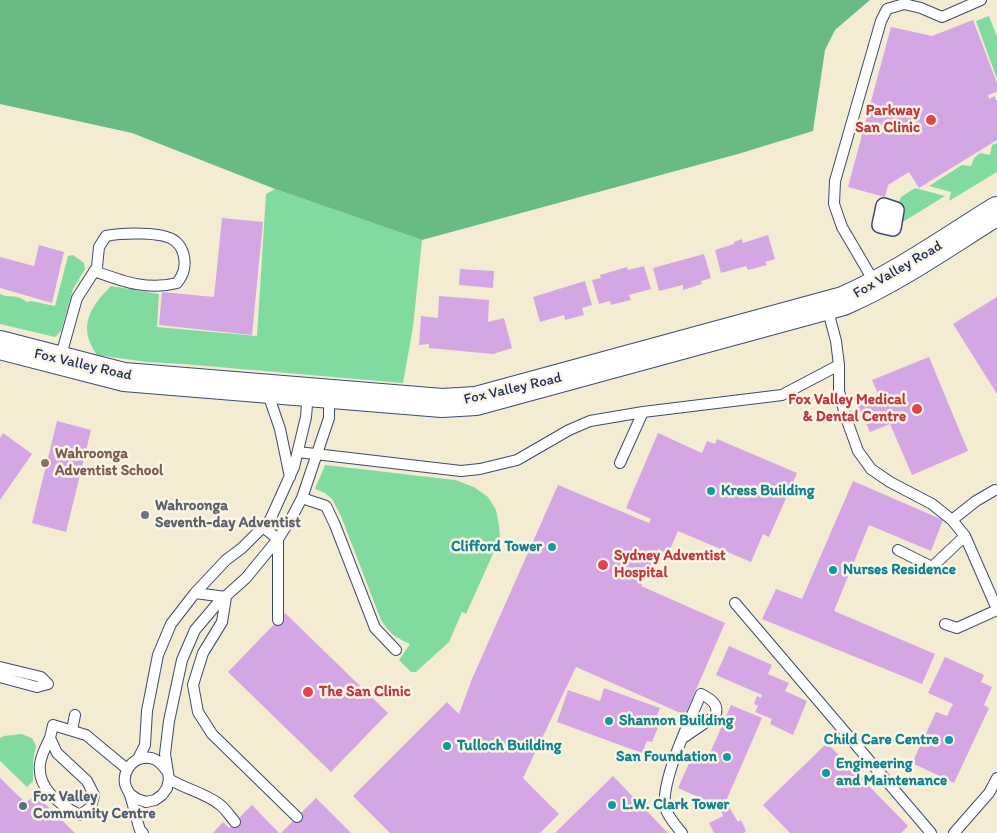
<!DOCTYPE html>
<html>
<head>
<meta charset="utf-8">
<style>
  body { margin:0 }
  canvas { display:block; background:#f3ecd3 }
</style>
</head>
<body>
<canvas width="997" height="833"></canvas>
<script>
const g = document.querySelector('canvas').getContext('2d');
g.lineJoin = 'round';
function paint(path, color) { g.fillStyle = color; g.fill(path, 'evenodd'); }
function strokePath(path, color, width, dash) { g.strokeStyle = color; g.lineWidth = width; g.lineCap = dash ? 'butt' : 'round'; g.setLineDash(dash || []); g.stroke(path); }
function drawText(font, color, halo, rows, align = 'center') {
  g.font = font + ' Itim,sans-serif'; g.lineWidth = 5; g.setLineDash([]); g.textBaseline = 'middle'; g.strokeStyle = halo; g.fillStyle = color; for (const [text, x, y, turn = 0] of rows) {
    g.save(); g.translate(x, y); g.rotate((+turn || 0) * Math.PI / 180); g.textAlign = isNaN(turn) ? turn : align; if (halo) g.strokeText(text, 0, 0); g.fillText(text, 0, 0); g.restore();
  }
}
paint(new Path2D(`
  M 989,16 L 997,37 L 997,79 L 976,21 Z
  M 997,143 L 997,172 L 949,201 L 951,192 L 929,186 L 962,165 L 971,166 L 974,158 L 980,153 L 990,155 L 992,145 Z
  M 915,188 L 945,196 L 893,228 L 896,210 L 901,197 Z
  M 275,189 L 422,240 L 413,327 L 403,383 L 183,364 L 147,362 L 97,355 C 77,327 90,307 111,286 L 159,294 L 157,327 L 257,336 L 266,194 Z
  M 73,255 L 84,263 L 85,269 L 73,289 L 61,331 L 55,337 L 0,324 L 0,294 C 11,299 15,293 27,302 L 31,301 L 55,306 L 68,256 Z
  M 325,465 L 455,480 L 474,487 L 488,497 L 496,510 L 499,525 L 500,538 L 466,614 L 462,612 L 449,642 L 416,672 L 411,672 L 399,660 L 410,644 C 396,638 389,633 381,620 L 341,516 L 332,499 L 325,493 L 315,489 Z
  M 21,734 L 32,738 L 36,746 L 33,761 L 33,781 L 27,787 L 0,761 L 0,738 L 4,736 Z`), '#81dba1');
paint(new Path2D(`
  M 0,0 L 870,0 L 835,30 L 825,50 L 813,131 L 738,154 L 422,240 L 275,189 L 132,133 L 0,104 Z`), '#68bb87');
paint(new Path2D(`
  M 973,20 L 997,83 L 997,92 L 988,95 L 989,99 L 994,96 L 997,101 L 997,140 L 919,188 L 909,172 L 888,185 L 885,197 L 848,187 L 891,27 L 932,36 Z
  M 222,218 L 263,222 L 252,335 L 159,325 L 162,292 L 214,297 Z
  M 768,235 L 775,259 L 765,262 L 767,265 L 748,270 L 746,266 L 721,273 L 715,250 L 734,244 L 734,242 L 742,239 L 743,243 Z
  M 39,245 L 64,252 L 52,303 L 0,288 L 0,257 L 34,266 Z
  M 704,254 L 711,278 L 701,281 L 702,284 L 683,290 L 683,285 L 659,291 L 653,268 Z
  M 644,266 L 651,289 L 629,295 L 631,300 L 611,305 L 610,301 L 599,304 L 592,280 L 601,278 L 600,275 L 627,267 L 628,270 Z
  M 460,269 L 494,271 L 493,288 L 459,285 Z
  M 585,281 L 592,305 L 582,308 L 584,315 L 565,320 L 564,315 L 540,322 L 533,297 Z
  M 439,296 L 489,300 L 488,322 L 504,318 L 512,348 L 493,354 L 429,348 L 429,344 L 419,345 L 421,316 L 438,318 Z
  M 997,297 L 997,394 L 953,324 Z
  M 929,357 L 968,451 L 912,475 L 890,424 L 870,432 L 857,403 L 878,394 L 872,380 Z
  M 57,421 L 91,430 L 66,532 L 32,523 Z
  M 3,433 L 32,454 L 0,500 L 0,438 Z
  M 658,433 L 702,453 L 707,441 L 715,444 L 717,439 L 797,473 L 769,537 L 763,534 L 751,562 L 678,531 L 668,554 L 658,549 L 641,586 L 725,623 L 685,715 L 576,667 L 523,778 L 559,814 L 540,833 L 390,833 L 353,796 L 447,702 L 459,714 L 472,679 L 558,485 L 649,523 L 651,519 L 626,508 Z
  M 853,481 L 943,520 L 931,551 L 869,525 L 834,611 L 935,654 L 922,684 L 762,619 L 776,589 L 802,599 Z
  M 285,613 L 388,713 L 331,772 L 228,672 Z
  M 729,646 L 772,665 L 768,674 L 789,683 L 785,691 L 807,701 L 793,735 L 770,724 L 772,719 L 755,712 L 758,706 L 754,704 L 757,696 L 761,698 L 762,695 L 716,675 Z
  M 945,657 L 984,675 L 981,682 L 992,687 L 984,705 L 989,708 L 954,783 L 912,763 L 936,712 L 947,716 L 953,704 L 928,693 Z
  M 604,688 L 660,708 L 656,718 L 661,720 L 652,742 L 647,741 L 642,753 L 557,722 L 568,690 L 600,701 Z
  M 731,705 L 762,718 L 723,808 L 678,788 L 693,754 L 707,760 Z
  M 827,743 L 908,826 L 901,833 L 790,833 L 763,805 Z
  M 613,776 L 668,833 L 555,833 Z
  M 0,778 L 26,803 L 35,794 L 75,833 L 0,833 Z
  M 316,798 L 351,833 L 281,833 Z
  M 252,805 L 279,833 L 213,833 L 223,822 L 229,828 Z
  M 729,807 L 738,822 L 741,820 L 746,831 L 744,833 L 714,833 L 709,823 L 723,816 L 721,811 Z`), '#d4a6e4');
const service = new Path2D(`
  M 876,285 L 842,227 L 834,204 L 835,181 L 881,21 L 887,9 L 904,4 L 921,8 L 942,17 L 981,0
  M 827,307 L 836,341 L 839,365 L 839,391 L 845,415 L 858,451 L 871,469 L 890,482 L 932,504 L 952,520 L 965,536 L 997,609
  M 60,359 L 77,298 L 97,267 L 99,247 L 106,236 C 121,233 163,231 175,241 C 183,247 186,259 184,269 C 183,274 180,279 177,283 C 147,291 122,281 94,271
  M 267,391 L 280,429 L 290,477
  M 298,452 L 461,471 L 480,469 L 517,460 L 569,430 L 590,421 L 643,412 L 782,395 L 839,365
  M 620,463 L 643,412
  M 302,498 L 326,506 L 335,525 L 375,628 L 396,650
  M 952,520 L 976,501 L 995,490
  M 263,527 L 278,539 L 278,620
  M 898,550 L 932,567 L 965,536
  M 195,593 L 226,597
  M 226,597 L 222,622 L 203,653 L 193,685 L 198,712 L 212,734 L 297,817
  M 735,603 L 931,833
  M 945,624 L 957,628 L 997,610
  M 0,667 L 41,677 L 48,684 L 37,687 L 0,677
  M 72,730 L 75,715
  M 50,738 C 46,746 41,755 40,764 C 37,789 60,805 80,815 L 91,807 L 94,795 L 87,781 L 57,753 L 50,738 L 53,725 L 86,735 L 127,769
  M 138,759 L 145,745 L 147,711 L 158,655 L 171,624 L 195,593 L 226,560 L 242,548 L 270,520 L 294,467 L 306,417 L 308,392
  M 169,779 C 185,789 205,793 219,804 C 225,808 230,816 235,822
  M 130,794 L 137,799 L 146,802 L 155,800 L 162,795 L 167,788 L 169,779 L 165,754 L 169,721 L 182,660 L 195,630 L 217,604 L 246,578 L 278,539 L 292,517 L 302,498 L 329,418 L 329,395
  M 143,833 L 140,830 C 136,818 134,807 130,795 C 129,792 126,788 125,784 C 123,772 131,760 143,758 C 154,756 160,762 166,770
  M 682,833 C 676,826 667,815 665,807 C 661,780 690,720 701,694 C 711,699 720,705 715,716 L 683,738
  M 954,833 L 989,793 L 997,778`);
const pedestrian = new Path2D(`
  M 884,206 L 896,210 L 893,228 L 880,225 Z`);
const secondary = new Path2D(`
  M 0,345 L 124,377 L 442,403 L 476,401 L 843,301 C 898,277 947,242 997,211`);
strokePath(service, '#3b4b70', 12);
strokePath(pedestrian, '#3b4b70', 18);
strokePath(secondary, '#3b4b70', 30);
strokePath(service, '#fff', 10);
strokePath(pedestrian, '#fff', 15);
strokePath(secondary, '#fff', 28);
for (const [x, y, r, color] of [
  [931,120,6,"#e0444e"],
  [917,409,6,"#e0444e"],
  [45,463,5,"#8d6e63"],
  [711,491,5,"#0f9aa8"],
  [145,515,5,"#6b7280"],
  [552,547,5,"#0f9aa8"],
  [603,565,6,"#e0444e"],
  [833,570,5,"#0f9aa8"],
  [308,692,6,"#e0444e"],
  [609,721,5,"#0f9aa8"],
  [949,740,5,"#0f9aa8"],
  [447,746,5,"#0f9aa8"],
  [727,757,5,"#0f9aa8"],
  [826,773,5,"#0f9aa8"],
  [612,805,5,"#0f9aa8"],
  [23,806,5,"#5c6f8a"]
]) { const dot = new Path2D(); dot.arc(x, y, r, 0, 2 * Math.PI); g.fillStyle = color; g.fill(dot); strokePath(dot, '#fcf5e5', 2); }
drawText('bold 15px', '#be3a42', '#fcf5e5', [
  ["Parkway",920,111],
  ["San Clinic",920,128],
  ["Fox Valley Medical",906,400],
  ["& Dental Centre",906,417],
  ["Sydney Adventist",614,556,"left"],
  ["Hospital",614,573,"left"],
  ["The San Clinic",319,692,"left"]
], 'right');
drawText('15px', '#1b2f5e', '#fcf5e5', [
  ["Fox Valley Road",898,270,-30],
  ["Fox Valley Road",83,365,13],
  ["Fox Valley Road",513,389,-13]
]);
drawText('bold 15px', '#785e54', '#fcf5e5', [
  ["Wahroonga",55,454],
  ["Adventist School",55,471]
], 'left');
drawText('bold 15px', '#0d838f', '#fcf5e5', [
  ["Kress Building",721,491],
  ["Clifford Tower",542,547,"right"],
  ["Nurses Residence",843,570],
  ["Shannon Building",619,721],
  ["Child Care Centre",939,740,"right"],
  ["Tulloch Building",457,746],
  ["San Foundation",717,757,"right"],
  ["Engineering",836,764],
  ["and Maintenance",836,781],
  ["L.W. Clark Tower",622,805]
], 'left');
drawText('bold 15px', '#5b616d', '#fcf5e5', [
  ["Wahroonga",155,506],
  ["Seventh-day Adventist",155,523]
], 'left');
drawText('bold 15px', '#4e5e75', '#fcf5e5', [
  ["Fox Valley",33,797],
  ["Community Centre",33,814]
], 'left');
</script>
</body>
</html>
